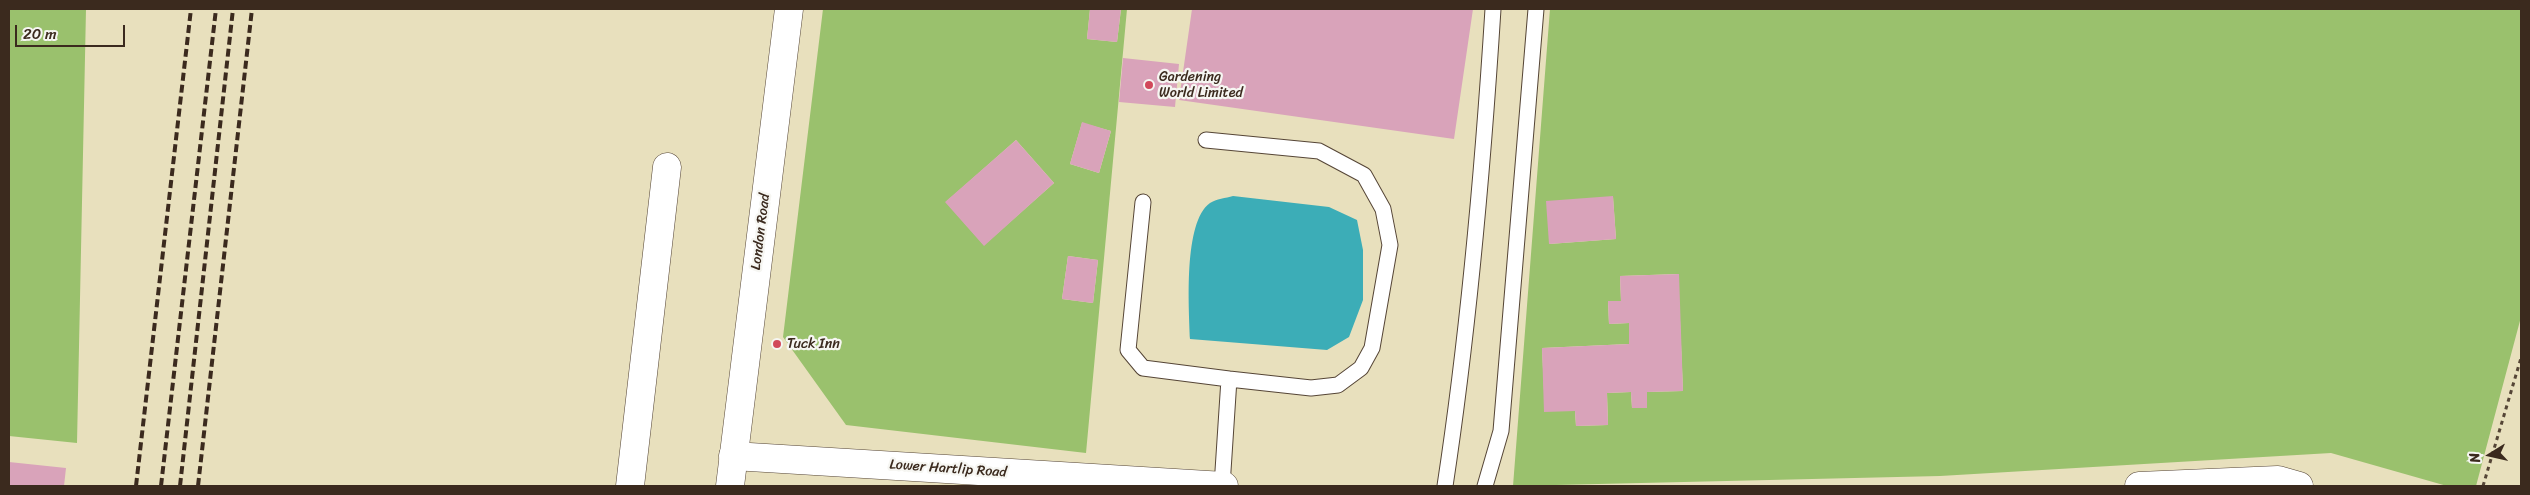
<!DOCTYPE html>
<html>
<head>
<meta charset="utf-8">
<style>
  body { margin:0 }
  #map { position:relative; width:2530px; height:495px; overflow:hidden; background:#e8e0bd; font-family:Sriracha,sans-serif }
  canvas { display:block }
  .frame { position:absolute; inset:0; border:10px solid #3b2a1e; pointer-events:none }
  .north { position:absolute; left:2465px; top:430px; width:50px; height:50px; -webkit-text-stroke:4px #f6f6f2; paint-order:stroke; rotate:260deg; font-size:14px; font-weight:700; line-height:20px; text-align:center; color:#3b2a1e }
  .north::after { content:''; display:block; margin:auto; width:18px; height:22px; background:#3b2a1e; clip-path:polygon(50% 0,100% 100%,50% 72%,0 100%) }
  .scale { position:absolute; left:15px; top:25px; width:110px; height:22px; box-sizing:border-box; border:2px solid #3b2a1e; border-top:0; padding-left:6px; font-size:15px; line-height:18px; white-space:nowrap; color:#3b2a1e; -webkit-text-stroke:4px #f6f6f2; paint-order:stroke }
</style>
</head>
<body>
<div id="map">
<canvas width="2530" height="495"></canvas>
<div class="frame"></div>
<div class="north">N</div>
<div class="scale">20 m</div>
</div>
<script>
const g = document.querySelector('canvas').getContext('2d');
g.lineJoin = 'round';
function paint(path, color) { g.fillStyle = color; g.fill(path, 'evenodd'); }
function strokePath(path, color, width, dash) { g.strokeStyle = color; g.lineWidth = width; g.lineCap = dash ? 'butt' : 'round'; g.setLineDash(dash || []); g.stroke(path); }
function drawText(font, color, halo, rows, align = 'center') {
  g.font = font + ' Sriracha,sans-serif'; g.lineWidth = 4.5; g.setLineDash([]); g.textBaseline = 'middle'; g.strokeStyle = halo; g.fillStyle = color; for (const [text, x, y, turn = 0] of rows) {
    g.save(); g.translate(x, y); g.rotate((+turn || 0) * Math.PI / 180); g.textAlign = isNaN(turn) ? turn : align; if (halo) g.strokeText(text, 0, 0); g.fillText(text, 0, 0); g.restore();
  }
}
paint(new Path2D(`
  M 9,9 L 86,9 L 77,443 L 9,436 Z
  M 823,9 L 1090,9 L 1087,39 L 1117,42 L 1121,9 L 1127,9 L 1086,453 L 846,425 L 783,337 ZM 1082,123 L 1111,131 L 1099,173 L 1070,164 ZM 1016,140 L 1054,183 L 984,245 L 946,202 ZM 1068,256 L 1098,260 L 1093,303 L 1062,299 Z
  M 1550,9 L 2521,9 L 2521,317 L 2476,486 L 2447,486 L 2331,453 L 1940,476 L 1513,486 ZM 1613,197 L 1616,239 L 1549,244 ZM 1678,274 L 1683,391 L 1647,392 L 1647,408 L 1632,408 L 1631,392 L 1607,393 L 1608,425 L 1576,426 L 1575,411 L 1545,411 L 1542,348 L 1629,344 L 1629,323 L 1609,324 L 1608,301 L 1621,301 L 1620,276 Z`), '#9ac16d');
paint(new Path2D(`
  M 1233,196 L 1329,207 L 1357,220 L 1363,250 L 1363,300 L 1349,337 L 1327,350 L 1190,339 C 1189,308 1183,222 1210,203 C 1216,199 1226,198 1233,196 Z`), '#3cadb7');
paint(new Path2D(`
  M 1090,9 L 1121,9 L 1117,42 L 1087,39 Z
  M 1192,9 L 1473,9 L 1454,139 L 1179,100 Z
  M 1123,58 L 1179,64 L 1175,107 L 1119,102 Z
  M 1082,122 L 1111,131 L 1099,173 L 1070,164 Z
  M 1016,140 L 1054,183 L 984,246 L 945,202 Z
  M 1613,196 L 1616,239 L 1549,244 L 1546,201 Z
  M 1068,256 L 1098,260 L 1093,303 L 1062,299 Z
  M 1679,274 L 1683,391 L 1647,392 L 1647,408 L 1632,408 L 1631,392 L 1607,393 L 1608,425 L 1576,426 L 1575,411 L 1544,412 L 1542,348 L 1629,344 L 1629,323 L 1609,324 L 1608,301 L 1621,301 L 1620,276 Z
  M 9,462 L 66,468 L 64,486 L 9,486 Z`), '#d9a3ba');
const lane = new Path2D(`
  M 1206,140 L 1319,151 L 1364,175 L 1383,209 L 1390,245 L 1372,348 L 1361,368 L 1338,385 L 1311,388 L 1229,379 L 1222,486
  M 1143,202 L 1128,350 L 1143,368 L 1229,379
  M 1445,486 C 1469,328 1483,168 1493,9
  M 1485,486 L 1501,431 L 1536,9`);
const street = new Path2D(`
  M 630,486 L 667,167`);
const secondary = new Path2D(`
  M 733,456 L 1224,486
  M 2139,486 L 2278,480 L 2299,486`);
const primary = new Path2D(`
  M 730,486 L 789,9`);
strokePath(lane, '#554536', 17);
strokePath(street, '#554536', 29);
strokePath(secondary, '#554536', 29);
strokePath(primary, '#554536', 29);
strokePath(new Path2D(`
  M 2483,486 L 2521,358`), '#554536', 3, [4, 4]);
strokePath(lane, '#fff', 15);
strokePath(street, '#fff', 28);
strokePath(secondary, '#fff', 28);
strokePath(primary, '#fff', 28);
strokePath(new Path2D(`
  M 136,486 L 191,9
  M 161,486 L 216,9
  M 180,486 L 233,9
  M 198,486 L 252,9`), '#3b2a1e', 4, [8, 4]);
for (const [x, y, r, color] of [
  [1149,85,5,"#d1495b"],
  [777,344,5,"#d1495b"]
]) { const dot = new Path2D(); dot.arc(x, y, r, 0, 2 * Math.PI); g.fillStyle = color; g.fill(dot); strokePath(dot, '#f6f6f2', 2); }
drawText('14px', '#3b2a1e', '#f6f6f2', [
  ["Gardening",1159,77],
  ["World Limited",1159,93],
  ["Tuck Inn",787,344]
], 'left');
drawText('14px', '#3b2a1e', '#f6f6f2', [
  ["London Road",761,232,-83],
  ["Lower Hartlip Road",948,469,4]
]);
</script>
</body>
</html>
